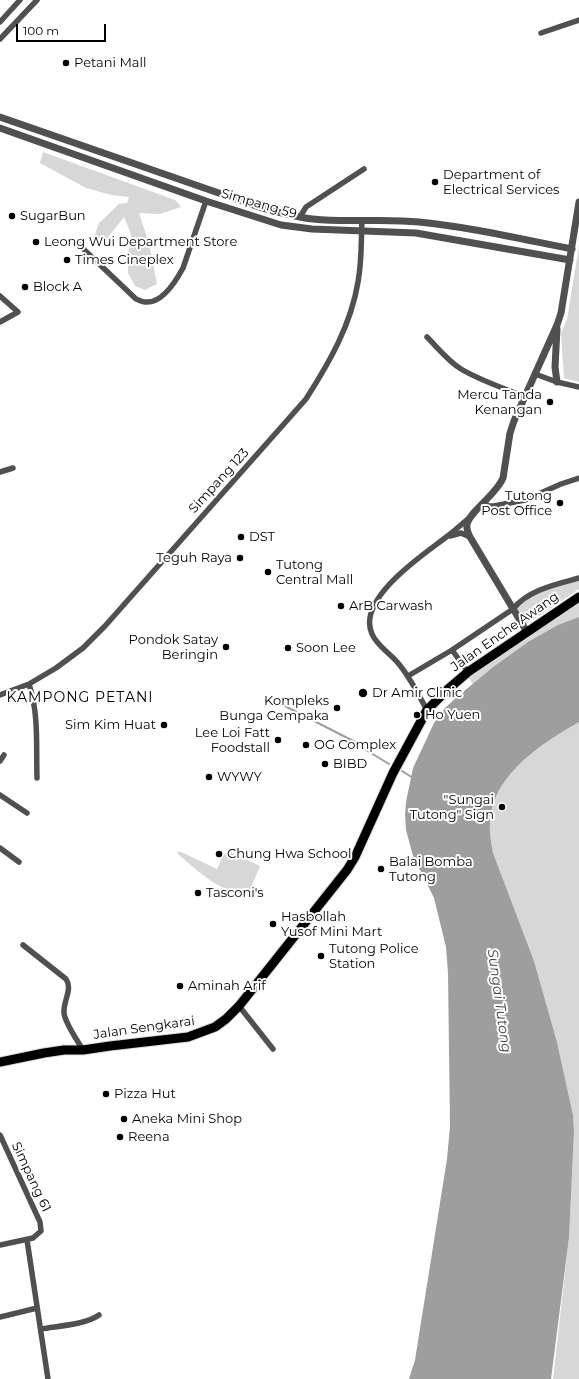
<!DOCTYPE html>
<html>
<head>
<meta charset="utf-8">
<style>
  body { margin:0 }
  #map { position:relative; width:579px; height:1379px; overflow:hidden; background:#fff; font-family:Montserrat,sans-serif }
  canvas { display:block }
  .scale { position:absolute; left:16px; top:24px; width:90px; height:18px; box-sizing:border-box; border:2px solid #000; border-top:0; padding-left:5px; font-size:12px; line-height:14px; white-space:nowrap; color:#000; -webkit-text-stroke:3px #fff; paint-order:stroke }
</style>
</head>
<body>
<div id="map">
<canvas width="579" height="1379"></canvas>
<div class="scale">100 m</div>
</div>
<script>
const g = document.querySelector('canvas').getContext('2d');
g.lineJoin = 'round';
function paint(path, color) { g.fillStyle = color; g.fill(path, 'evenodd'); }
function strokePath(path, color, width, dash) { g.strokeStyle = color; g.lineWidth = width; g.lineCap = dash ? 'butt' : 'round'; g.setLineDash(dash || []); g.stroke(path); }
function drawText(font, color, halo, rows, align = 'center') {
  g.font = font + ' Montserrat,sans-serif'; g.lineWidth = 4; g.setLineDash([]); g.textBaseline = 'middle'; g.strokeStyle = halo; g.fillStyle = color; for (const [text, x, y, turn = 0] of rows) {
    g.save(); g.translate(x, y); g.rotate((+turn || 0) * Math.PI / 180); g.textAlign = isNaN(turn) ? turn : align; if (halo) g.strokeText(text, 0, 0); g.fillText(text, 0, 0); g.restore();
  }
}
paint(new Path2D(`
  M 43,152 L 175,200 L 181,207 L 160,214 L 139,213 L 149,243 L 157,284 L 145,290 L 135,286 L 128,273 L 128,257 L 131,234 L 124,217 L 105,241 L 92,243 L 99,223 L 119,204 L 127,203 L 129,197 L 111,195 L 86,188 L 40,163 Z
  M 579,246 L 579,382 L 564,378 L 561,333 L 567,319 Z
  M 579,580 L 579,589 L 524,626 L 513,607 L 538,593 Z
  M 579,601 L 579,617 C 539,633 505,656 473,684 L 467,676 Z
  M 579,722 L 579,1379 L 553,1379 L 569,1238 L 574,1132 L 573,1115 L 557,1042 L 534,961 L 493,853 C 491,842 489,831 490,820 C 494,773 543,743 579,722 Z
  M 179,851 L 217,869 L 224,854 L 226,855 L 228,851 L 260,866 L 248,895 C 218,891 200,873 177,853 Z`), '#d7d7d7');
paint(new Path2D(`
  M 579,617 L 579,722 C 543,743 494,773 490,820 C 489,831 491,842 493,853 L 534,961 L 557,1042 L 573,1115 L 574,1132 L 569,1238 L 551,1379 L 409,1379 L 415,1360 L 447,1159 L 450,1126 L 448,973 L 446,947 L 434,898 L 413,856 L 406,830 L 405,815 L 406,802 L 413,768 L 434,723 L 446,707 L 457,697 L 493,667 L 528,642 L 558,625 Z`), '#9e9e9e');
strokePath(new Path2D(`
  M 281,704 L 363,746 L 366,750 L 389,764
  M 402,771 L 413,778`), '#9e9e9e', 2);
const primary = new Path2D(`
  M 0,1062 L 44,1053 L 64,1050 L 83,1050 L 110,1046 L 188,1037 L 215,1027 L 226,1019 L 239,1006 L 347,870 L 355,857 L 393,773 L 427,710 L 447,690 L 468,672 L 579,597`);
strokePath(primary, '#dbdbdb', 11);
strokePath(new Path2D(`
  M 0,22 L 20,0
  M 541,33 L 579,20
  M 0,39 L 37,0
  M 300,217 L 306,207 L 364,169
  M 76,242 L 136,299 C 139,300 142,302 145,302 C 162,304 176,281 183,268 L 206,201
  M 0,296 L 18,312 L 0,322
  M 427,337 C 438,348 448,361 461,369 C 481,381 504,388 525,397
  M 535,374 L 557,382 L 579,387
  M 0,472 L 13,468
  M 484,503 L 489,506 L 494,506 L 525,500 L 561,484 L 579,478
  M 450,536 L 461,533 L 470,537
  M 452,650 L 468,672
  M 408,676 L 452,650 L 513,609 C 528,590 557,584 579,578
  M 29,684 C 39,714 36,746 37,778
  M 0,695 L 29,684 L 56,668 L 83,648 L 105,626 L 306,399 C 329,363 351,325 358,282 C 362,261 361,241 362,220
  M 427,710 C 418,694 410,677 398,663 C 390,653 377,646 372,634 C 356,599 423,555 445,538 C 453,532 461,525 469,518
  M 0,761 L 4,755
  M 0,795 L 27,813
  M 0,848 L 19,862
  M 23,945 L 66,979 C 73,989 63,1001 64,1013 C 65,1023 77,1040 83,1050
  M 239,1006 L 273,1049
  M 0,1135 L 40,1222 L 41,1231 L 33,1238 L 0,1245
  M 27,1240 L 48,1379
  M 0,1317 L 37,1308
  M 41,1329 C 57,1326 85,1325 99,1315`), '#505050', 5.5);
strokePath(new Path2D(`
  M 0,117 L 259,207 C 277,212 294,217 313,219 C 348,223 384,218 419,222 C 470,227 521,239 572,249
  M 0,128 L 206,201 L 281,225 L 312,229 L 416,233 L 570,260
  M 557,382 L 555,367 L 557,329
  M 527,632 L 470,537 C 468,533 466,529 467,524 C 471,510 496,495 503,478 L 510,433 L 514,421 L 557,325 L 561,313 L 579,202`), '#505050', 7);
strokePath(primary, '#000', 9);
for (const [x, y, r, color] of [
  [66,63,4,"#000"],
  [435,182,4,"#000"],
  [12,216,4,"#000"],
  [36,242,4,"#000"],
  [67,260,4,"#000"],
  [25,287,4,"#000"],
  [550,402,4,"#000"],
  [560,503,4,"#000"],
  [241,537,4,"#000"],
  [240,558,4,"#000"],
  [268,572,4,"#000"],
  [341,606,4,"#000"],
  [226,647,4,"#000"],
  [288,648,4,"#000"],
  [363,693,5,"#000"],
  [337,708,4,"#000"],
  [417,715,4,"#000"],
  [164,725,4,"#000"],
  [278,740,4,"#000"],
  [306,745,4,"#000"],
  [325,764,4,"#000"],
  [209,777,4,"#000"],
  [502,807,4,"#000"],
  [219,854,4,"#000"],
  [381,869,4,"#000"],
  [198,893,4,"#000"],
  [273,924,4,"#000"],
  [321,956,4,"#000"],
  [180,986,4,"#000"],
  [106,1094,4,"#000"],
  [124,1119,4,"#000"],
  [120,1137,4,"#000"]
]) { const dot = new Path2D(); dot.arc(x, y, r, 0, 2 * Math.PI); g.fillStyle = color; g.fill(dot); strokePath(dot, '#fff', 1.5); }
drawText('13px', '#000', '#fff', [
  ["Petani Mall",74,63],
  ["Department of",443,175],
  ["Electrical Services",443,190],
  ["SugarBun",20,216],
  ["Leong Wui Department Store",44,242],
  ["Times Cineplex",75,260],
  ["Block A",33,287],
  ["Mercu Tanda",542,395,"right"],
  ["Kenangan",542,410,"right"],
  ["Tutong",552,496,"right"],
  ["Post Office",552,511,"right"],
  ["DST",249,537],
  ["Teguh Raya",232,558,"right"],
  ["Tutong",276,565],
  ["Central Mall",276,580],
  ["ArB Carwash",349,606],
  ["Pondok Satay",218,640,"right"],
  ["Beringin",218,655,"right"],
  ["Soon Lee",296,648],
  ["Dr Amir Clinic",372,693],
  ["Kompleks",329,701,"right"],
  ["Bunga Cempaka",329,716,"right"],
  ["Ho Yuen",425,715],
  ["Sim Kim Huat",156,725,"right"],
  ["Lee Loi Fatt",270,733,"right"],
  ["Foodstall",270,748,"right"],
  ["OG Complex",314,745],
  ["BIBD",333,764],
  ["WYWY",217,777],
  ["\"Sungai",494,800,"right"],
  ["Tutong\" Sign",494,815,"right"],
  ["Chung Hwa School",227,854],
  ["Balai Bomba",389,862],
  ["Tutong",389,877],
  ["Tasconi's",206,893],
  ["Hasbollah",281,917],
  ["Yusof Mini Mart",281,932],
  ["Tutong Police",329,949],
  ["Station",329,964],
  ["Aminah Arif",188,986],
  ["Pizza Hut",114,1094],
  ["Aneka Mini Shop",132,1119],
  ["Reena",128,1137]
], 'left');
drawText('13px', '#000', '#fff', [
  ["Simpang 59",259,204,16],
  ["Simpang 123",219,481,-48],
  ["Jalan Enche Awang",505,632,-35],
  ["Jalan Sengkarai",144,1028,-8],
  ["Simpang 61",31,1177,65]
]);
g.letterSpacing = '1px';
drawText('14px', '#000', '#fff', [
  ["KAMPONG PETANI",80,698]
]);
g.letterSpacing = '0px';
drawText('italic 14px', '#3f3f3f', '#fff', [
  ["Sungai Tutong",499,1001,82]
]);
</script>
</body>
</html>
